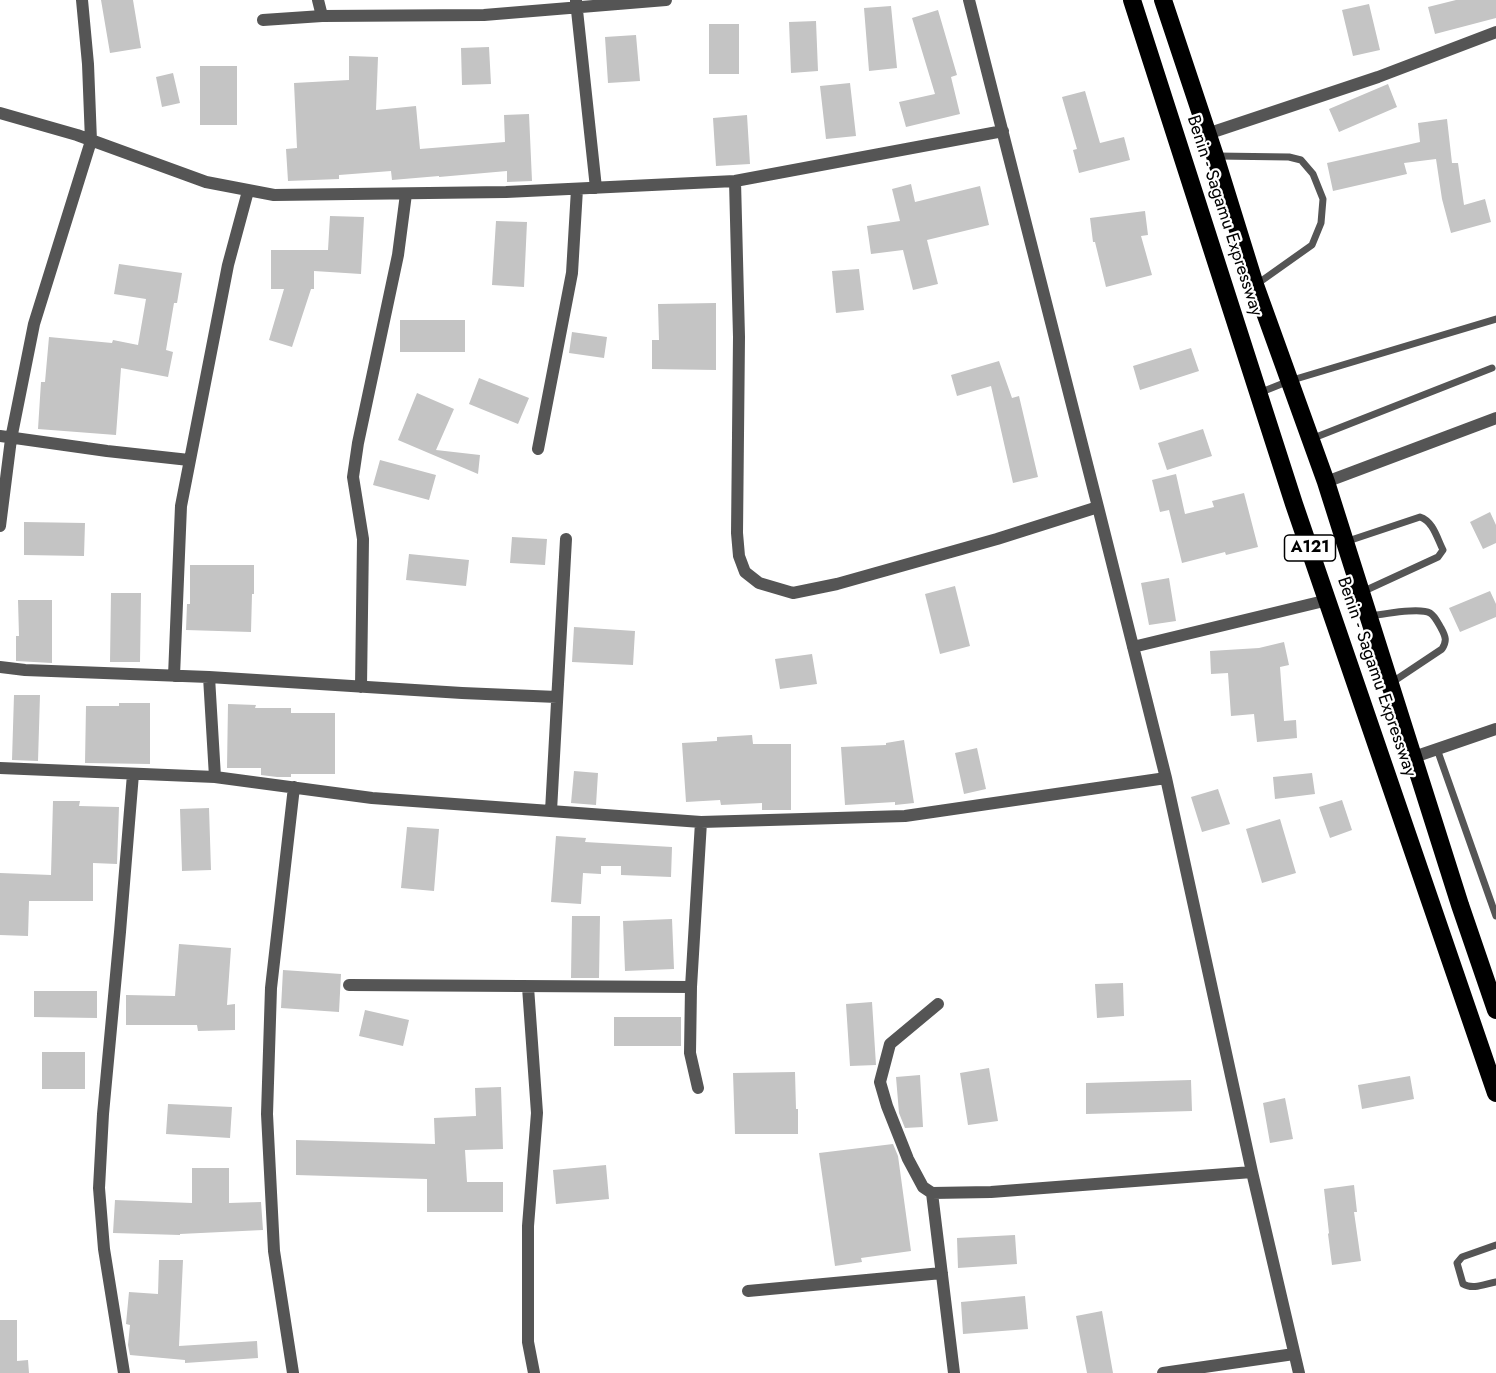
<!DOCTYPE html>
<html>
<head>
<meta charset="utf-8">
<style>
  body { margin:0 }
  canvas { display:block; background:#fff }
</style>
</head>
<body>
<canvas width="1496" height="1373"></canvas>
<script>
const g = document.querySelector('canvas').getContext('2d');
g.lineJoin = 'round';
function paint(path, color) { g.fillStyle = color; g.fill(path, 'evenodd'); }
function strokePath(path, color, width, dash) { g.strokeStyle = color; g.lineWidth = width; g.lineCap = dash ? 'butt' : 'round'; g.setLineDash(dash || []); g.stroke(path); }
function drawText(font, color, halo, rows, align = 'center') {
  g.font = font + ' Jost,sans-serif'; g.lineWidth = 4.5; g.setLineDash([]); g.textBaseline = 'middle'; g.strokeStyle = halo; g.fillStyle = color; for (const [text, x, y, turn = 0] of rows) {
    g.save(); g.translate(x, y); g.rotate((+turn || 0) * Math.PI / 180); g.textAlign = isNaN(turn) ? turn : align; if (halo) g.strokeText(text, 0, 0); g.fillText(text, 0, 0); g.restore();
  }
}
paint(new Path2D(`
  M 101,0 L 133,0 L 141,48 L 110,53 Z
  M 1456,0 L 1496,0 L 1496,18 L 1435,34 L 1428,7 Z
  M 1369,4 L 1380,50 L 1353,56 L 1342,10 Z
  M 891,6 L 897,68 L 869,71 L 864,8 Z
  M 938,10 L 957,75 L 951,77 L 960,114 L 906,127 L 899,102 L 935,94 L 912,18 Z
  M 816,21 L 818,71 L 791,73 L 789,22 Z
  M 709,24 L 739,24 L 739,74 L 709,74 Z
  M 636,35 L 640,81 L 608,83 L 605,37 Z
  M 489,47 L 491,84 L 462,85 L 461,48 Z
  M 349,56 L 378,57 L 376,110 L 416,106 L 420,149 L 505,142 L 504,115 L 529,114 L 532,181 L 507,182 L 507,171 L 439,177 L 439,176 L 392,180 L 391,171 L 339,175 L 339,179 L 288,181 L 286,149 L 297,148 L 294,83 L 349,80 Z
  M 200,66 L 237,66 L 237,125 L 200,125 Z
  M 173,73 L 180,103 L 162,107 L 156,77 Z
  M 850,83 L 856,136 L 826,139 L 820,86 Z
  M 1388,84 L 1397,107 L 1339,132 L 1329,109 Z
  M 1085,91 L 1100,143 L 1124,137 L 1130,160 L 1079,173 L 1073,150 L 1077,149 L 1062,97 Z
  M 747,115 L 750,164 L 716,166 L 713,118 Z
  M 1447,119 L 1452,163 L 1458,163 L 1464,205 L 1485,199 L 1491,222 L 1451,233 L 1442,199 L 1436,159 L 1404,163 L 1407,174 L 1333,191 L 1327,163 L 1420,142 L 1418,123 Z
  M 911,184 L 915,202 L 980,186 L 989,225 L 927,240 L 938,284 L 913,290 L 903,250 L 871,254 L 867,226 L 900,221 L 892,189 Z
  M 1145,211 L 1148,235 L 1141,236 L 1152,275 L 1106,287 L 1095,242 L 1093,242 L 1090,218 Z
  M 330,216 L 364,217 L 361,274 L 314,271 L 314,289 L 311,289 L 292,347 L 269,340 L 284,289 L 271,289 L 271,250 L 328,250 Z
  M 496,221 L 527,222 L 524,287 L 492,285 Z
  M 119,264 L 182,273 L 177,303 L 174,303 L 166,350 L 173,352 L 168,377 L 121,368 L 116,435 L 38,429 L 41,382 L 45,382 L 49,337 L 112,343 L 113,340 L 138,345 L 146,299 L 114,294 Z
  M 859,269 L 864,310 L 836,313 L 832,271 Z
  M 716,303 L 716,370 L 652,369 L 652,340 L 659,340 L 658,304 Z
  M 400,320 L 465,320 L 465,352 L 400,352 Z
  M 572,332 L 607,337 L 604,358 L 569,353 Z
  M 1191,348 L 1199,371 L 1140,390 L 1133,366 Z
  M 999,361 L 1012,398 L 1019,396 L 1038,477 L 1013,483 L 991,386 L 957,396 L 951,375 Z
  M 479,378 L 529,398 L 518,424 L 469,404 Z
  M 417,393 L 454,409 L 436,450 L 480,455 L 478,474 L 398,440 Z
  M 1203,429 L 1212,456 L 1167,470 L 1158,443 Z
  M 380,460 L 436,475 L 429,500 L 373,485 Z
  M 1176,474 L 1185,514 L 1214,507 L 1212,501 L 1244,493 L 1258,547 L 1226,555 L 1225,552 L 1182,563 L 1169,510 L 1160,512 L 1152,480 Z
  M 1490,512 L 1496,525 L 1496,543 L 1483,549 L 1470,522 Z
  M 24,522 L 85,523 L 84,556 L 24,555 Z
  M 512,537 L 547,539 L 545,565 L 510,563 Z
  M 409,554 L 469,560 L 466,586 L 406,580 Z
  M 190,565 L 254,565 L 254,594 L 252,594 L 251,632 L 186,630 L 187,604 L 190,604 Z
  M 1169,578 L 1176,621 L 1149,625 L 1141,583 Z
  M 955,586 L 970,646 L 940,654 L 925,594 Z
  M 1490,591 L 1496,604 L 1496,617 L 1460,632 L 1449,608 Z
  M 111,593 L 141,593 L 140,662 L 110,662 Z
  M 18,600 L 52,600 L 52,663 L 16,661 L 16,636 L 19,636 Z
  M 574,627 L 635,631 L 633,665 L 572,662 Z
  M 1284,642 L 1289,665 L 1280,667 L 1284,721 L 1296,720 L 1297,738 L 1257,742 L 1254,714 L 1231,716 L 1228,673 L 1211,674 L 1210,651 L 1259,648 Z
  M 812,654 L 817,684 L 780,689 L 775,659 Z
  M 14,695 L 40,695 L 38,761 L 12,760 Z
  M 119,703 L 150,703 L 150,764 L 85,763 L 86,706 L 119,706 Z
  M 228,704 L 256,705 L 255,708 L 291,708 L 291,713 L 335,713 L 335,774 L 291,774 L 291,777 L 277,777 L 261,775 L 261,768 L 227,768 Z
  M 752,735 L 753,744 L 791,744 L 791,810 L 762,810 L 762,803 L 721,805 L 720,800 L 686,802 L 682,743 L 717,741 L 717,737 Z
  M 904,740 L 914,803 L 895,805 L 895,802 L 845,805 L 841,747 L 886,745 L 886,743 Z
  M 977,748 L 986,789 L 964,794 L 955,753 Z
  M 574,771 L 598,773 L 596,805 L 571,803 Z
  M 1312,773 L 1315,794 L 1275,799 L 1273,777 Z
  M 1218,789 L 1230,824 L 1202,832 L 1191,797 Z
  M 1342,800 L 1352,830 L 1330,838 L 1319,807 Z
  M 53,801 L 80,801 L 79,806 L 119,807 L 117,864 L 93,863 L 93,901 L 29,901 L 28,936 L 0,935 L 0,873 L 51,875 Z
  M 209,808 L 211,870 L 182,871 L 180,809 Z
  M 1280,819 L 1296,873 L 1262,883 L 1246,829 Z
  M 407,827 L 439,829 L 434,891 L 401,888 Z
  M 556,836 L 586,838 L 585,842 L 672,847 L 671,877 L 621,875 L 621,866 L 601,866 L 601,874 L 583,873 L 581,904 L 551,902 Z
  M 572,916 L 600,916 L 599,978 L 571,978 Z
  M 672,919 L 674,969 L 625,971 L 623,921 Z
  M 179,944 L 231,948 L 227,1005 L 235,1004 L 235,1030 L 198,1031 L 197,1025 L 126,1025 L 126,995 L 175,996 Z
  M 283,970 L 341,974 L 339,1012 L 281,1008 Z
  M 1123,983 L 1124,1016 L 1097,1018 L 1095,984 Z
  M 34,991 L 97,991 L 97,1018 L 34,1017 Z
  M 872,1002 L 876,1065 L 850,1066 L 846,1004 Z
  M 365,1010 L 409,1020 L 403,1046 L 359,1036 Z
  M 614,1017 L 681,1017 L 681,1046 L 614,1046 Z
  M 42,1052 L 85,1052 L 85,1089 L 42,1089 Z
  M 989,1068 L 998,1121 L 968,1125 L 960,1073 Z
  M 795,1072 L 796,1109 L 798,1109 L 798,1134 L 735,1134 L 733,1073 Z
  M 920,1075 L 923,1127 L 905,1128 L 899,1113 L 896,1077 Z
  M 1410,1076 L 1414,1099 L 1362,1109 L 1358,1085 Z
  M 1191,1080 L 1192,1111 L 1086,1114 L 1086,1083 Z
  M 501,1087 L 503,1149 L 465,1150 L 467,1182 L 503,1182 L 503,1212 L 427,1212 L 427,1179 L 296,1175 L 296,1140 L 435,1144 L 434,1118 L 476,1116 L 475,1088 Z
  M 1285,1098 L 1293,1139 L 1270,1143 L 1263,1103 Z
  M 168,1104 L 232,1107 L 230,1138 L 166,1134 Z
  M 893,1144 L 898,1156 L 911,1251 L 861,1258 L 862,1262 L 835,1266 L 819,1153 Z
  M 606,1165 L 609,1199 L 556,1204 L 553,1170 Z
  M 192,1168 L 229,1168 L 229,1203 L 261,1202 L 263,1230 L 180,1234 L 180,1235 L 113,1233 L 115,1200 L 192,1203 Z
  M 1354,1185 L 1357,1212 L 1354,1212 L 1361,1261 L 1332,1265 L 1328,1234 L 1329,1233 L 1324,1189 Z
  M 1015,1235 L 1017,1264 L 958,1268 L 957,1238 Z
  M 159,1260 L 183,1260 L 179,1346 L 257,1341 L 258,1358 L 185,1363 L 185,1360 L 130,1355 L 128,1345 L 130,1325 L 126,1324 L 129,1292 L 158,1294 Z
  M 1025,1296 L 1028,1329 L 963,1334 L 961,1302 Z
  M 1102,1311 L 1113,1373 L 1087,1373 L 1076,1316 Z
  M 0,1320 L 17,1320 L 17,1361 L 28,1360 L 29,1373 L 0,1373 Z`), '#c4c4c4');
strokePath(new Path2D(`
  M 1217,156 L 1289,157 L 1301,160 L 1313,174 L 1323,199 L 1321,223 L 1312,245 L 1257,284
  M 1259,393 L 1289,381 L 1496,319
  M 1311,439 L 1492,368
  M 1345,542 L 1420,517 C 1433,521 1437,538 1443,550 L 1438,557 L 1362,592
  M 1370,616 C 1383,614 1420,607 1430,613 C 1435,616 1438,623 1441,628 C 1446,637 1447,641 1442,649 L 1391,683
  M 1437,749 L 1496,916
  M 1496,1245 L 1462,1257 L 1457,1263 L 1463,1284 C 1473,1290 1485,1284 1496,1282`), '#555', 7);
strokePath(new Path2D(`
  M 318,0 L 322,16
  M 969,0 L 1098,507 L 1166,778 L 1252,1172 L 1299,1373
  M 576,1 L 596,188
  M 263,20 L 322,16 L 484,15 L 666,0
  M 0,113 L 77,135 L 206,182 L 274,195 L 506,192 L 735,181 L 1003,131
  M 1207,134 L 1378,77 L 1496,32
  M 735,181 L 739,337 L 737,533 L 739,556 L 745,572 L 759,583 L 793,593 L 837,584 L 997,539 L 1098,507
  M 0,436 L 107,451 L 189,460
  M 538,449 L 572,273 L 577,189
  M 1326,482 L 1496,418
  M 0,526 L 11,439 L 34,324 L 91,141 L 88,64 L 82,0
  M 1133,647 L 1328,600
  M 0,667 L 25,670 L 209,677 L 462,693 L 557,697
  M 174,676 L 181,506 L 228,265 L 248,191
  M 209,677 L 215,777
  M 361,687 L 363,539 L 353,477 L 358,443 L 398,255 L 406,194
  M 1414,757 L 1496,729
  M 0,768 L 215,777 L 372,798 L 701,822 L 905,816 L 1166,778
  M 551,811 L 566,539
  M 349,985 L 691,987
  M 528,987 L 537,1113 L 528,1226 L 528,1342 L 534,1373
  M 938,1004 L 890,1044 L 880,1082 L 887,1106 L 908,1159 L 923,1187 L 932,1193 L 991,1192 L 1252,1172
  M 698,1088 L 690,1053 L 691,987 L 701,822
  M 932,1193 L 954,1373
  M 748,1291 L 942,1273
  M 124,1373 L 104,1249 L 99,1188 L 103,1114 L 120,932 L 133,774
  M 293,1373 L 274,1251 L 267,1114 L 271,988 L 294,787
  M 1163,1373 L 1294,1354`), '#555', 12);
strokePath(new Path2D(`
  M 1132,0 L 1294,504 L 1496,1093
  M 1163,0 L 1215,156 L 1255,285 L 1326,482 L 1460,905 L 1496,1010`), '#000', 18);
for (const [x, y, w] of [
  [1310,548,51]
]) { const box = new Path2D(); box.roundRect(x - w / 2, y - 13, w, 26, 4.5); g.fillStyle = '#fff'; g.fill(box); strokePath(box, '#000', 1.5); }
drawText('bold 16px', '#000', null, [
  ["A121",1310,548]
]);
drawText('18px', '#000', '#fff', [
  ["Benin - Sagamu Expressway",1224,216,72],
  ["Benin - Sagamu Expressway",1376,677,71]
]);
</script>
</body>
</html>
